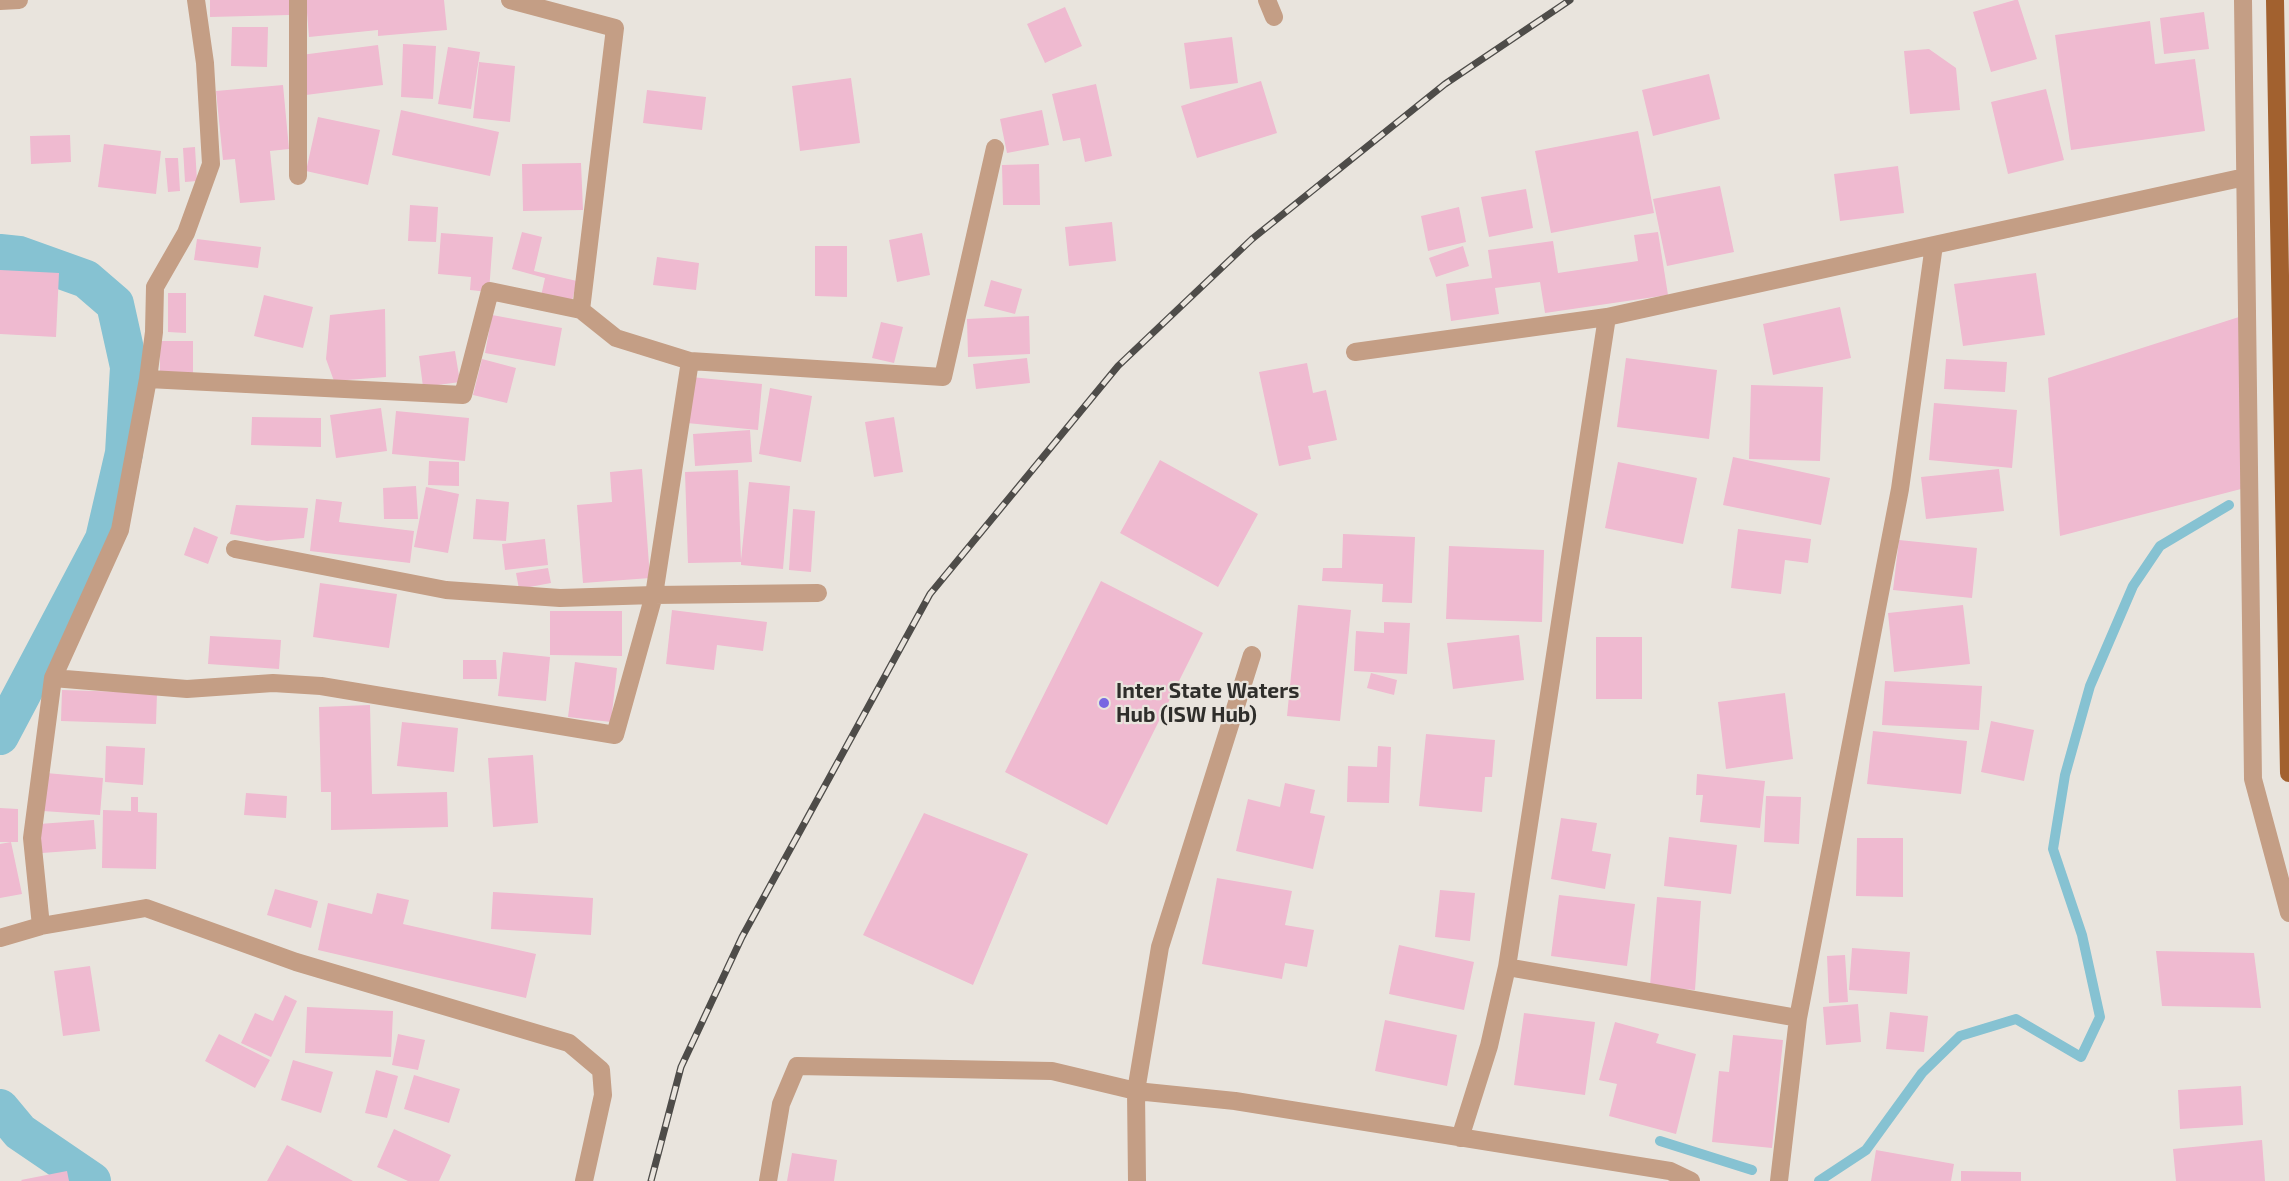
<!DOCTYPE html>
<html>
<head>
<meta charset="utf-8">
<style>
  body { margin:0 }
  canvas { display:block; background:#e9e4dd }
</style>
</head>
<body>
<canvas width="2289" height="1181"></canvas>
<script>
const g = document.querySelector('canvas').getContext('2d');
g.lineJoin = 'round';
function strokePath(path, color, width, dash) { g.strokeStyle = color; g.lineWidth = width; g.lineCap = dash ? 'butt' : 'round'; g.setLineDash(dash || []); g.stroke(path); }
function paint(path, color) { g.fillStyle = color; g.fill(path, 'evenodd'); }
function drawText(font, color, halo, rows, align = 'center') {
  g.font = font + ' "Exo 2",sans-serif'; g.lineWidth = 4.5; g.setLineDash([]); g.textBaseline = 'middle'; g.strokeStyle = halo; g.fillStyle = color; for (const [text, x, y, turn = 0] of rows) {
    g.save(); g.translate(x, y); g.rotate((+turn || 0) * Math.PI / 180); g.textAlign = isNaN(turn) ? turn : align; if (halo) g.strokeText(text, 0, 0); g.fillText(text, 0, 0); g.restore();
  }
}
strokePath(new Path2D(`
  M 1660,1141 L 1752,1170
  M 1819,1181 L 1866,1150 L 1922,1073 L 1960,1036 L 2016,1019 L 2081,1057 L 2100,1017 L 2082,935 L 2053,849 L 2065,775 L 2090,686 L 2133,586 L 2160,546 L 2229,505`), '#86c2d2', 10);
strokePath(new Path2D(`
  M 0,253 L 19,255 L 86,279 L 115,304 L 129,367 L 124,453 L 104,539 L 0,736
  M 0,1108 L 20,1132 L 92,1181`), '#86c2d2', 38);
paint(new Path2D(`
  M 210,0 L 289,0 L 289,15 L 210,17 Z
  M 306,0 L 444,0 L 447,30 L 378,36 L 378,30 L 309,37 Z
  M 2015,0 L 2018,0 L 2037,59 L 1991,72 L 1973,12 Z
  M 1065,7 L 1082,46 L 1045,63 L 1027,24 Z
  M 2204,12 L 2209,49 L 2164,54 L 2160,18 Z
  M 2150,21 L 2155,64 L 2195,59 L 2205,131 L 2071,150 L 2055,35 Z
  M 232,27 L 268,27 L 267,67 L 231,66 Z
  M 1232,37 L 1238,83 L 1190,89 L 1184,43 Z
  M 403,44 L 436,46 L 433,99 L 401,97 Z
  M 378,45 L 383,85 L 306,95 L 301,55 Z
  M 448,47 L 480,52 L 471,109 L 438,104 Z
  M 1929,49 L 1956,68 L 1960,110 L 1910,114 L 1904,51 Z
  M 479,62 L 515,66 L 510,122 L 473,118 Z
  M 1709,74 L 1720,119 L 1653,136 L 1642,90 Z
  M 851,78 L 860,143 L 800,151 L 792,86 Z
  M 1261,81 L 1277,133 L 1197,158 L 1181,106 Z
  M 1096,84 L 1112,156 L 1085,162 L 1080,138 L 1063,141 L 1052,94 Z
  M 283,85 L 289,149 L 270,151 L 275,200 L 240,203 L 235,159 L 223,160 L 216,91 Z
  M 2046,89 L 2064,160 L 2008,174 L 1991,102 Z
  M 647,90 L 706,97 L 702,130 L 643,123 Z
  M 401,110 L 499,132 L 490,176 L 392,155 Z
  M 1042,110 L 1049,145 L 1007,153 L 1000,119 Z
  M 318,117 L 380,130 L 368,185 L 306,171 Z
  M 1638,131 L 1654,213 L 1551,233 L 1535,151 Z
  M 70,135 L 71,162 L 31,164 L 30,136 Z
  M 104,144 L 161,151 L 156,194 L 98,187 Z
  M 195,147 L 197,181 L 185,182 L 183,148 Z
  M 165,158 L 178,158 L 180,191 L 168,192 Z
  M 581,163 L 583,210 L 523,211 L 522,164 Z
  M 1039,164 L 1040,205 L 1003,205 L 1002,165 Z
  M 1898,166 L 1904,213 L 1840,221 L 1834,174 Z
  M 1720,186 L 1734,252 L 1667,266 L 1653,199 Z
  M 1526,189 L 1533,228 L 1489,237 L 1481,197 Z
  M 410,205 L 438,207 L 436,242 L 408,241 Z
  M 1459,207 L 1466,242 L 1428,251 L 1421,216 Z
  M 1112,222 L 1116,261 L 1069,266 L 1065,227 Z
  M 522,232 L 542,237 L 534,271 L 577,281 L 569,313 L 539,305 L 545,278 L 512,269 Z
  M 1658,232 L 1668,295 L 1545,313 L 1540,282 L 1495,288 L 1499,314 L 1451,321 L 1446,284 L 1492,278 L 1488,250 L 1553,241 L 1558,273 L 1638,261 L 1634,235 Z
  M 441,233 L 493,237 L 489,292 L 470,290 L 471,277 L 438,274 Z
  M 922,233 L 930,275 L 897,282 L 889,240 Z
  M 197,239 L 261,247 L 258,268 L 194,260 Z
  M 815,246 L 847,246 L 847,297 L 815,296 Z
  M 1463,246 L 1469,266 L 1436,277 L 1429,258 Z
  M 657,257 L 699,263 L 696,290 L 653,285 Z
  M 0,270 L 59,273 L 56,337 L 0,334 Z
  M 2036,273 L 2045,335 L 1963,346 L 1954,284 Z
  M 991,280 L 1022,289 L 1015,314 L 984,306 Z
  M 168,293 L 186,293 L 186,333 L 168,332 Z
  M 264,295 L 313,307 L 303,348 L 254,336 Z
  M 1840,307 L 1851,358 L 1773,375 L 1763,324 Z
  M 385,309 L 386,377 L 334,381 L 326,359 L 330,315 Z
  M 492,315 L 562,328 L 555,366 L 485,353 Z
  M 1029,316 L 1030,354 L 968,357 L 967,319 Z
  M 2239,317 L 2241,489 L 2060,536 L 2048,378 Z
  M 881,322 L 903,327 L 894,363 L 872,358 Z
  M 160,341 L 193,341 L 193,375 L 160,374 Z
  M 455,351 L 460,382 L 423,387 L 419,356 Z
  M 1027,358 L 1030,383 L 976,389 L 973,364 Z
  M 1626,358 L 1717,370 L 1709,439 L 1617,427 Z
  M 482,359 L 516,368 L 507,403 L 473,395 Z
  M 1946,359 L 2007,362 L 2005,392 L 1944,389 Z
  M 1307,363 L 1313,393 L 1326,390 L 1337,440 L 1308,446 L 1311,459 L 1279,466 L 1259,372 Z
  M 691,377 L 762,384 L 758,430 L 687,423 Z
  M 1751,385 L 1823,387 L 1820,461 L 1749,459 Z
  M 770,388 L 812,396 L 801,462 L 759,454 Z
  M 1934,403 L 2017,410 L 2012,468 L 1929,460 Z
  M 381,408 L 387,451 L 336,458 L 330,415 Z
  M 396,411 L 469,418 L 465,461 L 392,454 Z
  M 252,417 L 321,418 L 321,447 L 251,445 Z
  M 894,417 L 903,472 L 874,477 L 865,422 Z
  M 750,430 L 752,462 L 695,466 L 693,434 Z
  M 1733,457 L 1830,478 L 1821,525 L 1723,505 Z
  M 1160,460 L 1258,514 L 1218,587 L 1120,533 Z
  M 429,461 L 459,462 L 459,486 L 428,485 Z
  M 1618,462 L 1697,478 L 1683,544 L 1605,528 Z
  M 642,469 L 650,578 L 583,583 L 577,505 L 612,502 L 610,472 Z
  M 1999,469 L 2004,511 L 1926,519 L 1921,477 Z
  M 738,470 L 741,560 L 749,482 L 790,486 L 783,569 L 741,565 L 741,562 L 688,563 L 685,472 Z
  M 416,486 L 418,519 L 384,519 L 383,488 Z
  M 426,487 L 459,494 L 448,553 L 414,547 Z
  M 316,499 L 342,502 L 339,522 L 414,531 L 410,563 L 310,551 Z
  M 476,499 L 509,502 L 506,541 L 473,539 Z
  M 236,505 L 308,508 L 304,538 L 267,541 L 230,534 Z
  M 793,509 L 815,511 L 811,572 L 789,570 Z
  M 194,527 L 218,537 L 208,564 L 184,555 Z
  M 1738,529 L 1811,539 L 1808,563 L 1785,560 L 1781,594 L 1731,588 Z
  M 1343,534 L 1415,537 L 1412,603 L 1382,602 L 1383,584 L 1322,581 L 1323,568 L 1342,568 Z
  M 545,539 L 548,565 L 505,570 L 502,544 Z
  M 1899,540 L 1977,548 L 1972,598 L 1893,590 Z
  M 1449,546 L 1544,550 L 1542,622 L 1446,619 Z
  M 548,568 L 551,583 L 519,589 L 516,573 Z
  M 1101,581 L 1203,633 L 1107,825 L 1005,772 Z
  M 320,583 L 397,594 L 389,648 L 313,637 Z
  M 1298,605 L 1351,610 L 1340,721 L 1287,716 Z
  M 1963,605 L 1970,664 L 1894,672 L 1888,613 Z
  M 672,610 L 767,622 L 763,651 L 717,645 L 714,670 L 666,664 Z
  M 550,611 L 622,611 L 622,656 L 550,655 Z
  M 1384,622 L 1410,623 L 1407,674 L 1354,671 L 1356,631 L 1384,633 Z
  M 1519,635 L 1524,680 L 1453,689 L 1447,643 Z
  M 210,636 L 281,640 L 279,669 L 208,664 Z
  M 1596,637 L 1642,637 L 1642,699 L 1596,699 Z
  M 503,652 L 550,657 L 546,701 L 498,696 Z
  M 463,660 L 496,660 L 497,679 L 463,679 Z
  M 575,662 L 617,668 L 611,722 L 568,717 Z
  M 1371,673 L 1397,680 L 1394,695 L 1367,688 Z
  M 1885,681 L 1982,686 L 1979,730 L 1882,725 Z
  M 62,690 L 157,693 L 156,724 L 61,721 Z
  M 1785,693 L 1793,759 L 1726,769 L 1718,702 Z
  M 370,705 L 372,794 L 447,792 L 448,827 L 331,830 L 331,792 L 321,792 L 319,707 Z
  M 1991,721 L 2034,730 L 2024,781 L 1981,772 Z
  M 402,722 L 458,728 L 454,772 L 397,766 Z
  M 1873,731 L 1967,741 L 1961,794 L 1867,784 Z
  M 1426,734 L 1495,740 L 1492,777 L 1485,777 L 1482,812 L 1419,806 Z
  M 106,746 L 145,748 L 143,785 L 105,782 Z
  M 1378,746 L 1391,747 L 1389,803 L 1347,802 L 1348,766 L 1377,767 Z
  M 533,755 L 538,823 L 493,827 L 488,758 Z
  M 46,773 L 103,778 L 100,815 L 43,811 Z
  M 1697,774 L 1765,781 L 1760,828 L 1700,822 L 1703,795 L 1696,795 Z
  M 1285,783 L 1315,790 L 1310,813 L 1325,816 L 1313,869 L 1236,851 L 1248,799 L 1280,807 Z
  M 246,793 L 287,796 L 286,818 L 244,815 Z
  M 1766,796 L 1801,797 L 1799,844 L 1764,842 Z
  M 131,797 L 138,797 L 138,812 L 157,813 L 156,869 L 102,868 L 103,810 L 131,811 Z
  M 0,808 L 18,809 L 18,842 L 0,842 Z
  M 924,813 L 1028,854 L 973,985 L 863,935 Z
  M 1561,818 L 1597,823 L 1592,851 L 1611,854 L 1605,889 L 1551,879 Z
  M 94,820 L 96,849 L 42,853 L 39,824 Z
  M 1669,837 L 1737,845 L 1731,894 L 1664,886 Z
  M 1857,838 L 1903,838 L 1903,897 L 1856,896 Z
  M 11,842 L 22,894 L 0,898 L 0,844 Z
  M 1217,878 L 1292,891 L 1285,925 L 1314,930 L 1307,967 L 1285,963 L 1282,979 L 1202,964 Z
  M 275,889 L 318,901 L 311,928 L 267,915 Z
  M 1440,890 L 1475,893 L 1470,941 L 1435,937 Z
  M 493,892 L 593,898 L 591,935 L 491,929 Z
  M 377,893 L 409,900 L 403,924 L 536,954 L 526,998 L 318,950 L 328,903 L 372,914 Z
  M 1559,895 L 1635,904 L 1627,966 L 1551,956 Z
  M 1657,897 L 1701,901 L 1695,990 L 1650,986 Z
  M 1399,945 L 1474,962 L 1464,1010 L 1389,994 Z
  M 1852,948 L 1910,952 L 1907,994 L 1849,990 Z
  M 2156,951 L 2254,953 L 2261,1008 L 2162,1006 Z
  M 1845,955 L 1848,1002 L 1829,1003 L 1827,956 Z
  M 90,966 L 100,1031 L 63,1036 L 54,971 Z
  M 285,995 L 297,1001 L 271,1057 L 241,1043 L 255,1013 L 273,1021 Z
  M 1858,1004 L 1861,1042 L 1826,1045 L 1823,1007 Z
  M 307,1007 L 393,1011 L 391,1057 L 305,1053 Z
  M 1890,1012 L 1928,1016 L 1924,1052 L 1886,1049 Z
  M 1524,1013 L 1595,1022 L 1585,1095 L 1514,1085 Z
  M 1385,1020 L 1457,1035 L 1447,1086 L 1375,1071 Z
  M 1615,1022 L 1659,1034 L 1656,1043 L 1696,1054 L 1676,1134 L 1609,1116 L 1617,1084 L 1599,1080 Z
  M 219,1034 L 270,1060 L 255,1088 L 205,1061 Z
  M 398,1034 L 425,1040 L 418,1070 L 392,1065 Z
  M 1733,1035 L 1783,1040 L 1772,1148 L 1712,1142 L 1719,1071 L 1729,1072 Z
  M 293,1060 L 333,1072 L 321,1113 L 281,1100 Z
  M 376,1070 L 398,1076 L 387,1118 L 365,1113 Z
  M 414,1075 L 460,1089 L 449,1123 L 404,1109 Z
  M 2241,1086 L 2243,1125 L 2180,1129 L 2178,1090 Z
  M 394,1129 L 451,1155 L 439,1181 L 408,1181 L 377,1167 Z
  M 2262,1140 L 2265,1181 L 2176,1181 L 2173,1149 Z
  M 287,1145 L 353,1181 L 267,1181 Z
  M 1876,1150 L 1954,1164 L 1951,1181 L 1871,1181 Z
  M 792,1153 L 837,1160 L 834,1181 L 787,1181 Z
  M 67,1171 L 69,1181 L 22,1181 L 21,1180 Z
  M 1961,1171 L 2021,1172 L 2021,1181 L 1961,1181 Z`), '#efbad0');
strokePath(new Path2D(`
  M 1267,0 L 1274,17
  M 2243,0 L 2253,779 L 2289,913
  M 0,1 L 19,0
  M 298,176 L 298,0
  M 1934,245 L 2245,177
  M 581,310 L 616,338 L 690,361
  M 1355,352 L 1607,317
  M 148,379 L 463,395 L 490,291 L 581,310 L 615,28 L 510,0
  M 235,549 L 446,590 L 560,598 L 654,595 L 818,593
  M 53,678 L 187,689 L 273,683 L 321,686 L 615,735 L 654,595 L 690,361 L 943,377 L 995,148
  M 41,926 L 32,838 L 53,678 L 120,530 L 148,379 L 154,332 L 155,287 L 186,233 L 211,164 L 205,63 L 196,0
  M 0,938 L 41,926 L 146,908 L 296,962 L 569,1043 L 601,1070 L 603,1095 L 584,1181
  M 1507,967 L 1798,1018
  M 1460,1138 L 1489,1046 L 1507,967 L 1607,317 L 1934,245 L 1900,489 L 1798,1018 L 1779,1181
  M 768,1181 L 781,1104 L 797,1066 L 1052,1071 L 1136,1091 L 1235,1101 L 1670,1171 L 1691,1181
  M 1137,1181 L 1136,1091 L 1160,947 L 1252,655`), '#c49e85', 18);
strokePath(new Path2D(`
  M 2275,0 L 2289,773`), '#a2612f', 18);
const rail = new Path2D(`
  M 651,1181 L 681,1067 L 742,937 L 930,594 L 1118,366 L 1252,239 L 1445,84 L 1570,0`);
strokePath(rail, '#4e4c49', 7);
strokePath(rail, '#e9e4dd', 4.5, [14]);
for (const [x, y, r, color] of [
  [1104,703,6,"#7867e2"]
]) { const dot = new Path2D(); dot.arc(x, y, r, 0, 2 * Math.PI); g.fillStyle = color; g.fill(dot); strokePath(dot, '#e9e4dd', 2); }
drawText('bold 21px', '#2f2e2b', '#e9e4dd', [
  ["Inter State Waters",1116,691],
  ["Hub (ISW Hub)",1116,715]
], 'left');
</script>
</body>
</html>
